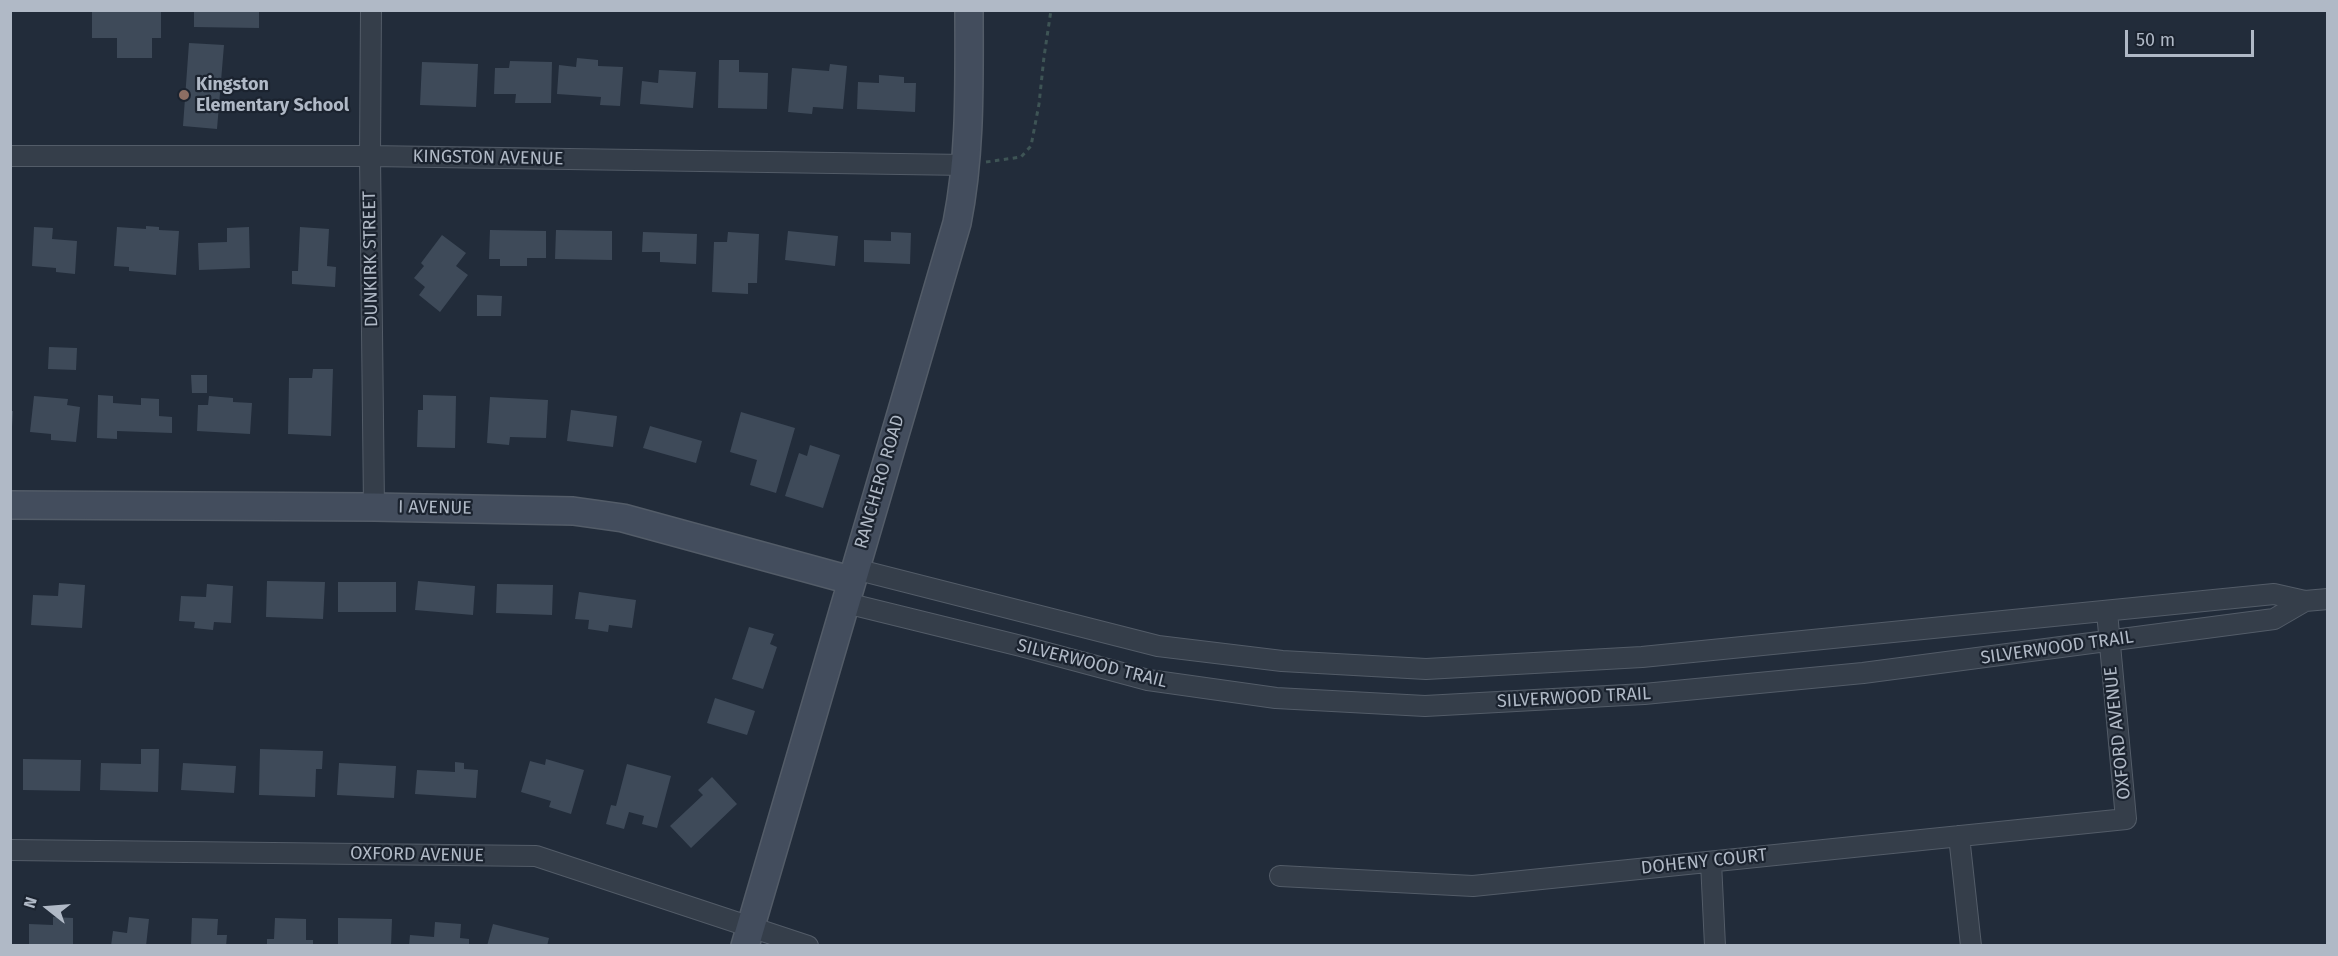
<!DOCTYPE html>
<html>
<head>
<meta charset="utf-8">
<style>
  body { margin:0 }
  #map { position:relative; width:2338px; height:956px; overflow:hidden; background:#222c3a; font-family:"Fira Sans",sans-serif }
  canvas { display:block }
  .frame { position:absolute; inset:0; border:12px solid #b0b9c6; pointer-events:none }
  .north { position:absolute; left:18px; top:878px; width:60px; height:60px; -webkit-text-stroke:4px #1b232f; paint-order:stroke; rotate:287deg; font-size:16px; font-weight:700; line-height:24px; text-align:center; color:#b0b9c6 }
  .north::after { content:''; display:block; margin:auto; width:21px; height:27px; background:#b0b9c6; clip-path:polygon(50% 0,100% 100%,50% 72%,0 100%) }
  .scale { position:absolute; left:2125px; top:30px; width:129px; height:27px; box-sizing:border-box; border:3px solid #b0b9c6; border-top:0; padding-left:8px; font-size:18px; line-height:21px; white-space:nowrap; color:#b0b9c6; -webkit-text-stroke:4px #1b232f; paint-order:stroke }
</style>
</head>
<body>
<div id="map">
<canvas width="2338" height="956"></canvas>
<div class="frame"></div>
<div class="north">N</div>
<div class="scale">50 m</div>
</div>
<script>
const g = document.querySelector('canvas').getContext('2d');
g.lineJoin = 'round';
function paint(path, color) { g.fillStyle = color; g.fill(path, 'evenodd'); }
function strokePath(path, color, width, dash) { g.strokeStyle = color; g.lineWidth = width; g.lineCap = dash ? 'butt' : 'round'; g.setLineDash(dash || []); g.stroke(path); }
function drawText(font, color, halo, rows, align = 'center') {
  g.font = font + ' "Fira Sans",sans-serif'; g.lineWidth = 4.5; g.setLineDash([]); g.textBaseline = 'middle'; g.strokeStyle = halo; g.fillStyle = color; for (const [text, x, y, turn = 0] of rows) {
    g.save(); g.translate(x, y); g.rotate((+turn || 0) * Math.PI / 180); g.textAlign = isNaN(turn) ? turn : align; if (halo) g.strokeText(text, 0, 0); g.fillText(text, 0, 0); g.restore();
  }
}
paint(new Path2D(`
  M 92,10 L 161,10 L 161,38 L 152,38 L 152,58 L 117,58 L 117,38 L 92,38 Z
  M 194,10 L 259,10 L 259,28 L 194,27 Z
  M 189,43 L 224,45 L 217,129 L 183,126 Z
  M 577,58 L 598,60 L 598,66 L 623,67 L 620,106 L 600,105 L 601,97 L 557,94 L 559,65 L 576,67 Z
  M 719,60 L 739,60 L 739,72 L 768,73 L 767,109 L 718,108 Z
  M 510,61 L 552,62 L 551,103 L 515,103 L 516,94 L 494,94 L 495,68 L 509,68 Z
  M 422,62 L 478,64 L 476,107 L 420,105 Z
  M 830,64 L 847,66 L 843,109 L 813,107 L 812,114 L 788,112 L 792,68 L 829,71 Z
  M 659,70 L 696,72 L 693,108 L 640,104 L 642,81 L 658,83 Z
  M 879,75 L 904,77 L 904,83 L 916,83 L 915,112 L 857,109 L 858,82 L 879,83 Z
  M 146,226 L 159,227 L 159,230 L 179,231 L 176,275 L 129,271 L 129,267 L 114,266 L 117,227 L 146,229 Z
  M 34,227 L 53,228 L 52,239 L 77,241 L 75,274 L 56,272 L 56,268 L 32,266 Z
  M 249,227 L 250,268 L 199,270 L 198,243 L 227,242 L 227,228 Z
  M 300,227 L 329,229 L 327,266 L 336,267 L 335,287 L 292,284 L 292,271 L 298,271 Z
  M 490,230 L 546,231 L 546,258 L 527,258 L 527,266 L 500,266 L 500,259 L 489,259 Z
  M 556,230 L 612,231 L 612,260 L 555,259 Z
  M 788,231 L 838,236 L 835,266 L 785,260 Z
  M 643,232 L 697,234 L 696,264 L 660,262 L 660,252 L 642,252 Z
  M 728,232 L 759,234 L 757,283 L 748,283 L 748,294 L 712,292 L 714,242 L 727,242 Z
  M 891,232 L 911,233 L 910,264 L 864,262 L 864,240 L 891,241 Z
  M 442,235 L 466,253 L 456,266 L 468,275 L 440,312 L 419,295 L 425,287 L 414,278 L 424,266 L 421,263 Z
  M 477,295 L 502,296 L 501,316 L 477,316 Z
  M 49,347 L 77,348 L 76,370 L 48,369 Z
  M 313,369 L 333,369 L 331,436 L 288,434 L 289,378 L 312,378 Z
  M 191,375 L 207,375 L 207,393 L 192,393 Z
  M 98,395 L 113,396 L 113,403 L 141,405 L 141,398 L 159,399 L 159,416 L 172,417 L 172,433 L 117,431 L 117,439 L 97,438 Z
  M 423,395 L 456,396 L 455,448 L 417,447 L 418,410 L 423,410 Z
  M 34,396 L 68,399 L 67,405 L 80,407 L 76,442 L 51,440 L 51,434 L 30,432 Z
  M 209,396 L 233,398 L 233,402 L 252,403 L 250,434 L 197,431 L 198,405 L 208,405 Z
  M 490,397 L 548,400 L 546,438 L 510,437 L 509,445 L 487,443 Z
  M 571,410 L 617,416 L 613,447 L 567,441 Z
  M 10,411 L 13,411 L 12,427 L 10,426 Z
  M 741,412 L 795,428 L 776,493 L 750,485 L 757,460 L 730,452 Z
  M 650,426 L 702,441 L 696,463 L 643,448 Z
  M 810,445 L 840,455 L 823,508 L 785,496 L 799,453 L 807,456 Z
  M 267,581 L 325,582 L 323,619 L 266,617 Z
  M 418,581 L 475,586 L 473,615 L 415,610 Z
  M 338,582 L 396,582 L 396,612 L 338,612 Z
  M 59,583 L 85,585 L 82,628 L 31,625 L 33,595 L 58,596 Z
  M 207,584 L 233,586 L 231,623 L 214,622 L 213,630 L 194,628 L 195,622 L 179,621 L 181,596 L 206,597 Z
  M 497,584 L 553,585 L 552,615 L 496,613 Z
  M 579,592 L 636,600 L 632,628 L 609,625 L 608,632 L 588,629 L 589,620 L 575,619 Z
  M 749,627 L 774,634 L 770,644 L 777,647 L 763,689 L 732,679 Z
  M 715,698 L 755,711 L 747,735 L 707,723 Z
  M 141,749 L 159,749 L 158,792 L 100,790 L 101,763 L 141,764 Z
  M 260,749 L 323,751 L 322,769 L 316,769 L 315,797 L 259,795 Z
  M 23,759 L 81,760 L 80,791 L 23,790 Z
  M 546,759 L 584,770 L 571,814 L 549,807 L 551,801 L 521,792 L 530,761 L 545,765 Z
  M 455,762 L 464,763 L 464,769 L 478,770 L 476,798 L 415,794 L 417,770 L 455,772 Z
  M 183,763 L 236,766 L 234,793 L 181,790 Z
  M 339,763 L 396,766 L 394,798 L 337,795 Z
  M 627,764 L 671,776 L 657,828 L 642,824 L 644,816 L 629,812 L 624,829 L 606,824 L 611,805 L 616,806 Z
  M 712,777 L 737,804 L 691,848 L 670,826 L 703,795 L 698,790 Z
  M 53,917 L 73,918 L 73,946 L 29,946 L 29,924 L 53,925 Z
  M 129,917 L 149,919 L 146,946 L 111,946 L 113,931 L 127,933 Z
  M 192,918 L 218,919 L 217,935 L 227,935 L 226,946 L 191,946 Z
  M 275,918 L 306,919 L 306,940 L 313,940 L 313,946 L 267,946 L 267,939 L 274,939 Z
  M 338,918 L 392,919 L 391,946 L 338,946 Z
  M 435,922 L 461,924 L 460,938 L 469,939 L 469,946 L 409,946 L 410,935 L 434,937 Z
  M 493,924 L 549,938 L 547,946 L 487,946 Z`), '#3e4a59');
const minor = new Path2D(`
  M 371,10 L 370,156 L 374,507
  M 10,156 L 370,156 L 966,165
  M 855,569 L 1158,646 L 1282,661 L 1426,669 L 1642,657 L 2274,594 L 2305,601 L 2328,599
  M 846,603 L 1021,646 L 1148,680 L 1276,698 L 1425,706 L 1644,694 L 1863,673 L 2274,619 L 2305,601
  M 1959,836 L 1971,946
  M 10,850 L 536,856 L 808,946
  M 1711,862 L 1715,946
  M 1280,876 L 1473,886 L 2126,819 L 2107,612`);
const secondary = new Path2D(`
  M 10,505 L 374,507 L 573,511 L 623,518 L 850,580
  M 745,946 L 957,223 C 971,153 969,81 969,10`);
strokePath(minor, '#535c68', 22);
strokePath(secondary, '#535c68', 30);
strokePath(new Path2D(`
  M 986,162 L 1021,157 L 1031,146 L 1039,104 L 1044,57 L 1051,10`), '#3e5455', 3, [4.5, 4.5]);
strokePath(minor, '#353e4a', 20);
strokePath(secondary, '#434d5d', 27);
for (const [x, y, r, color] of [
  [184,95,6,"#8d6e63"]
]) { const dot = new Path2D(); dot.arc(x, y, r, 0, 2 * Math.PI); g.fillStyle = color; g.fill(dot); strokePath(dot, '#1b232f', 2); }
drawText('bold 18px', '#b0b9c6', '#1b232f', [
  ["Kingston",196,85],
  ["Elementary School",196,106]
], 'left');
drawText('18px', '#b0b9c6', '#1b232f', [
  ["KINGSTON AVENUE",488,158,1],
  ["DUNKIRK STREET",371,259,-91],
  ["RANCHERO ROAD",880,482,-74],
  ["I AVENUE",435,508,1],
  ["SILVERWOOD TRAIL",2057,648,-8],
  ["SILVERWOOD TRAIL",1092,664,14],
  ["SILVERWOOD TRAIL",1574,698,-3],
  ["OXFORD AVENUE",2118,733,-96],
  ["OXFORD AVENUE",417,855,1],
  ["DOHENY COURT",1704,862,-6]
]);
</script>
</body>
</html>
